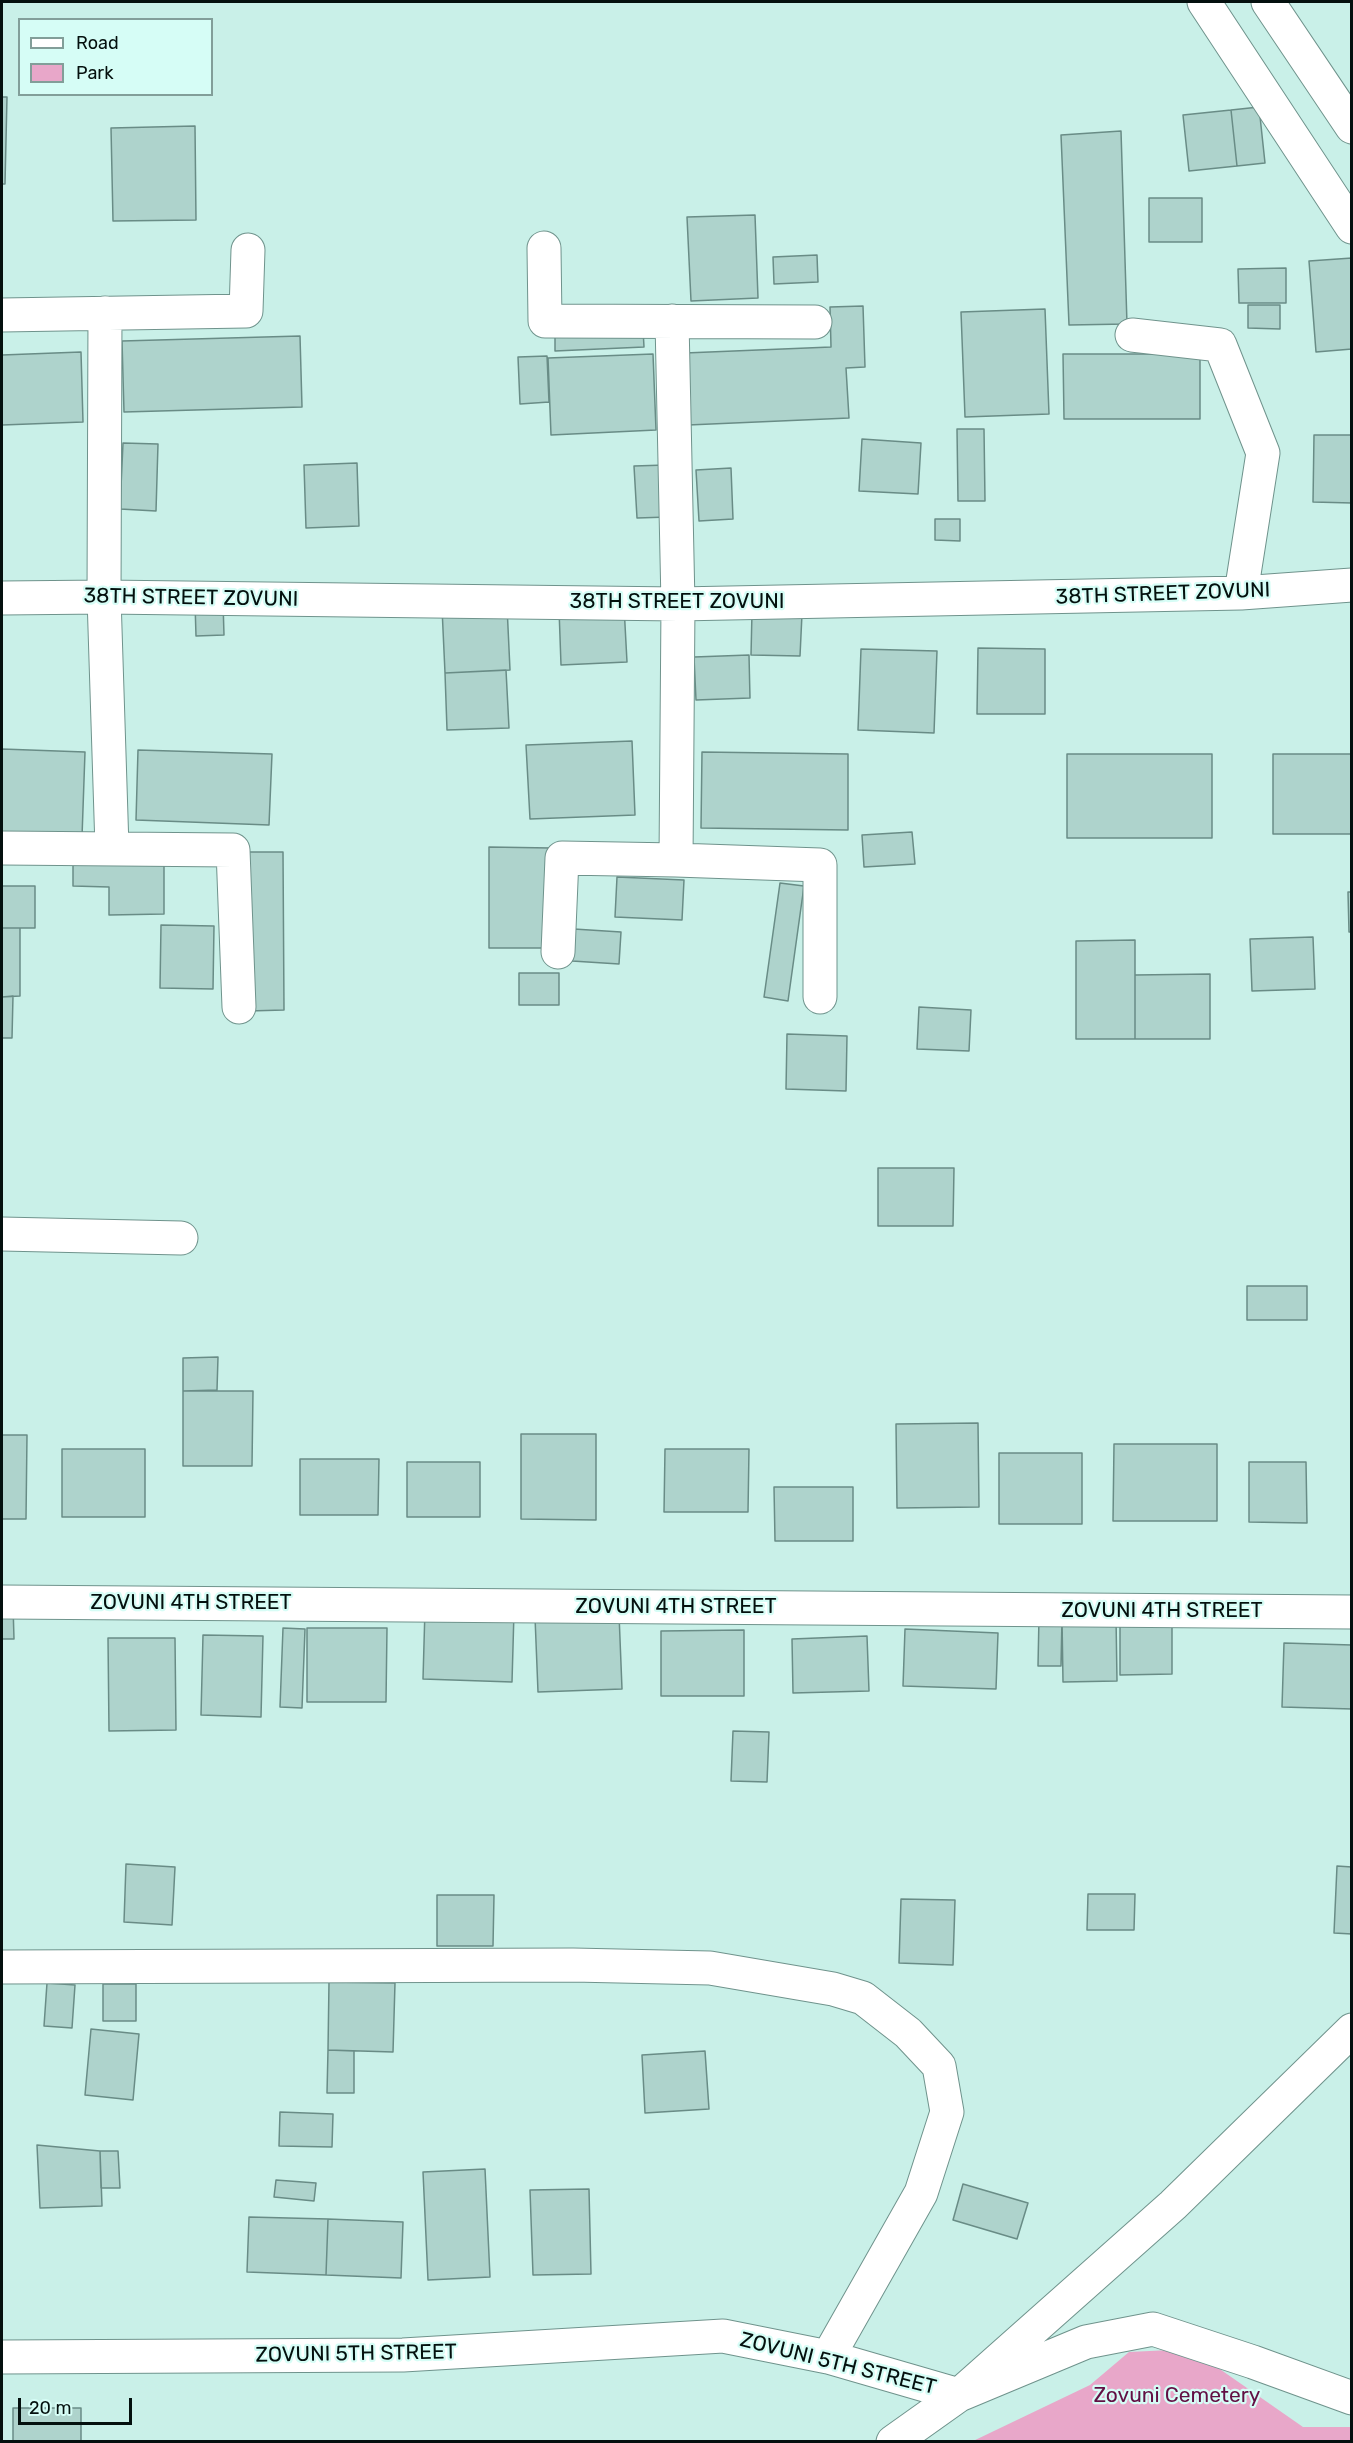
<!DOCTYPE html>
<html>
<head>
<meta charset="utf-8">
<style>
  body { margin:0 }
  #map { position:relative; width:1353px; height:2443px; overflow:hidden; background:#c9f0e8; font-family:Rubik,sans-serif }
  canvas { display:block }
  .frame { position:absolute; inset:0; border:3px solid #04100e; pointer-events:none }
  .legend { position:absolute; left:18px; top:18px; width:195px; height:78px; box-sizing:border-box; background:#d6fdf6; border:2px solid #829e99; margin:0; padding:8px 10px; list-style:none; font-size:18px; color:#04100e }
  .legend li { display:flex; align-items:center; gap:12px; height:30px }
  .legend b { width:30px; border:2px solid #829e99 }
  .scale { position:absolute; left:18px; top:2398px; width:114px; height:27px; box-sizing:border-box; border:3px solid #04100e; border-top:0; padding-left:8px; font-size:18px; line-height:21px; white-space:nowrap; color:#04100e; -webkit-text-stroke:4px #d6fdf6; paint-order:stroke }
</style>
</head>
<body>
<div id="map">
<canvas width="1353" height="2443"></canvas>
<div class="frame"></div>
<ul class="legend">
<li><b style="height:8px;background:#fff"></b>Road</li>
<li><b style="height:16px;background:#e8a7c9"></b>Park</li>
</ul>
<div class="scale">20 m</div>
</div>
<script>
const g = document.querySelector('canvas').getContext('2d');
g.lineJoin = 'round';
function paint(path, color) { g.fillStyle = color; g.fill(path, 'evenodd'); }
function strokePath(path, color, width, dash) { g.strokeStyle = color; g.lineWidth = width; g.lineCap = dash ? 'butt' : 'round'; g.setLineDash(dash || []); g.stroke(path); }
function drawText(font, color, halo, rows, align = 'center') {
  g.font = font + ' Rubik,sans-serif'; g.lineWidth = 4.5; g.setLineDash([]); g.textBaseline = 'middle'; g.strokeStyle = halo; g.fillStyle = color; for (const [text, x, y, turn = 0] of rows) {
    g.save(); g.translate(x, y); g.rotate((+turn || 0) * Math.PI / 180); g.textAlign = isNaN(turn) ? turn : align; if (halo) g.strokeText(text, 0, 0); g.fillText(text, 0, 0); g.restore();
  }
}
paint(new Path2D(`
  M 1191,2349 L 1303,2427 L 1352,2427 L 1351,2442 L 971,2442 L 1090,2385 L 1129,2352 Z`), '#e8a7c9');
const building = new Path2D(`
  M 2,97 L 7,97 L 5,184 L 2,184 Z
  M 1259,107 L 1265,163 L 1237,166 L 1231,110 Z
  M 1231,110 L 1237,166 L 1189,171 L 1183,115 Z
  M 195,126 L 196,220 L 113,221 L 111,128 Z
  M 1121,131 L 1127,324 L 1069,325 L 1061,135 Z
  M 1149,198 L 1202,198 L 1202,242 L 1149,242 Z
  M 755,215 L 758,298 L 691,301 L 687,217 Z
  M 817,255 L 818,282 L 774,284 L 773,257 Z
  M 1352,258 L 1352,349 L 1316,352 L 1309,261 Z
  M 1286,268 L 1286,303 L 1239,303 L 1238,269 Z
  M 1248,305 L 1280,305 L 1280,329 L 1248,328 Z
  M 863,306 L 865,367 L 846,368 L 849,418 L 688,425 L 685,353 L 831,347 L 830,307 Z
  M 1045,309 L 1049,414 L 965,417 L 961,312 Z
  M 643,329 L 644,347 L 555,351 L 555,332 Z
  M 300,336 L 302,407 L 124,412 L 122,341 Z
  M 81,352 L 83,422 L 2,425 L 2,355 Z
  M 653,354 L 656,430 L 551,435 L 548,358 Z
  M 1063,354 L 1200,354 L 1200,419 L 1064,419 Z
  M 547,356 L 549,402 L 520,404 L 518,357 Z
  M 957,429 L 984,429 L 985,501 L 958,501 Z
  M 1314,435 L 1352,435 L 1352,503 L 1313,502 Z
  M 862,439 L 921,443 L 918,494 L 859,491 Z
  M 123,443 L 158,444 L 156,511 L 120,509 Z
  M 357,463 L 359,526 L 306,528 L 304,465 Z
  M 666,465 L 668,517 L 637,518 L 634,466 Z
  M 731,468 L 733,519 L 699,521 L 696,470 Z
  M 935,519 L 960,519 L 960,541 L 935,540 Z
  M 223,602 L 224,635 L 196,636 L 195,603 Z
  M 507,606 L 510,670 L 445,673 L 442,608 Z
  M 624,606 L 627,662 L 561,665 L 559,609 Z
  M 752,612 L 802,614 L 800,656 L 751,655 Z
  M 978,648 L 1045,649 L 1045,714 L 977,714 Z
  M 861,649 L 937,651 L 934,733 L 858,730 Z
  M 749,655 L 750,698 L 696,700 L 694,657 Z
  M 506,670 L 509,728 L 447,730 L 445,673 Z
  M 632,741 L 635,815 L 530,819 L 526,745 Z
  M 2,749 L 85,752 L 82,837 L 2,834 Z
  M 138,750 L 272,754 L 269,825 L 136,820 Z
  M 702,752 L 848,754 L 848,830 L 701,828 Z
  M 1067,754 L 1212,754 L 1212,838 L 1067,838 Z
  M 1273,754 L 1352,754 L 1352,834 L 1273,834 Z
  M 912,832 L 915,864 L 864,867 L 862,835 Z
  M 489,847 L 551,848 L 550,948 L 489,948 Z
  M 247,852 L 283,852 L 284,1010 L 248,1011 Z
  M 73,863 L 164,863 L 164,914 L 109,915 L 109,887 L 73,886 Z
  M 617,877 L 684,880 L 682,920 L 615,917 Z
  M 780,883 L 804,886 L 788,1001 L 764,997 Z
  M 2,886 L 35,886 L 35,928 L 2,928 Z
  M 1348,892 L 1352,892 L 1352,932 L 1349,932 Z
  M 161,925 L 214,926 L 213,989 L 160,988 Z
  M 2,928 L 20,928 L 20,996 L 2,997 Z
  M 574,929 L 621,932 L 619,964 L 572,961 Z
  M 1313,937 L 1315,989 L 1252,991 L 1250,939 Z
  M 1135,940 L 1135,1039 L 1076,1039 L 1076,941 Z
  M 519,973 L 559,973 L 559,1005 L 519,1005 Z
  M 1210,974 L 1210,1039 L 1135,1039 L 1135,975 Z
  M 13,996 L 12,1038 L 2,1038 L 2,997 Z
  M 919,1007 L 971,1010 L 969,1051 L 917,1049 Z
  M 787,1034 L 847,1036 L 846,1091 L 786,1089 Z
  M 878,1168 L 954,1168 L 953,1226 L 878,1226 Z
  M 1247,1286 L 1307,1286 L 1307,1320 L 1247,1320 Z
  M 218,1357 L 217,1390 L 183,1391 L 183,1358 Z
  M 183,1391 L 253,1391 L 252,1466 L 183,1466 Z
  M 978,1423 L 979,1507 L 897,1508 L 896,1424 Z
  M 521,1434 L 596,1434 L 596,1520 L 521,1519 Z
  M 2,1435 L 27,1435 L 26,1519 L 2,1519 Z
  M 1114,1444 L 1217,1444 L 1217,1521 L 1113,1521 Z
  M 62,1449 L 145,1449 L 145,1517 L 62,1517 Z
  M 665,1449 L 749,1449 L 748,1512 L 664,1512 Z
  M 999,1453 L 1082,1453 L 1082,1524 L 999,1524 Z
  M 300,1459 L 379,1459 L 378,1515 L 300,1515 Z
  M 407,1462 L 480,1462 L 480,1517 L 407,1517 Z
  M 1249,1462 L 1306,1462 L 1307,1523 L 1249,1522 Z
  M 774,1487 L 853,1487 L 853,1541 L 775,1541 Z
  M 2,1605 L 13,1605 L 14,1639 L 2,1639 Z
  M 425,1609 L 514,1612 L 512,1682 L 423,1679 Z
  M 619,1614 L 622,1689 L 538,1692 L 535,1617 Z
  M 1039,1617 L 1062,1618 L 1061,1666 L 1038,1666 Z
  M 1116,1617 L 1117,1681 L 1063,1682 L 1062,1618 Z
  M 1120,1617 L 1172,1617 L 1172,1674 L 1120,1675 Z
  M 283,1628 L 305,1629 L 302,1708 L 280,1707 Z
  M 307,1628 L 387,1628 L 386,1702 L 307,1702 Z
  M 905,1629 L 998,1633 L 996,1689 L 903,1686 Z
  M 744,1630 L 744,1696 L 661,1696 L 661,1631 Z
  M 203,1635 L 263,1636 L 261,1717 L 201,1715 Z
  M 867,1636 L 869,1691 L 793,1693 L 792,1639 Z
  M 108,1638 L 175,1638 L 176,1730 L 109,1731 Z
  M 1284,1643 L 1352,1645 L 1352,1709 L 1282,1707 Z
  M 733,1731 L 769,1732 L 767,1782 L 731,1781 Z
  M 126,1864 L 175,1867 L 172,1925 L 124,1922 Z
  M 1337,1866 L 1352,1867 L 1352,1934 L 1334,1933 Z
  M 1088,1894 L 1135,1894 L 1134,1930 L 1087,1930 Z
  M 437,1895 L 494,1895 L 493,1946 L 437,1946 Z
  M 901,1899 L 955,1900 L 953,1965 L 899,1963 Z
  M 329,1982 L 395,1983 L 393,2052 L 328,2050 Z
  M 47,1983 L 75,1985 L 72,2028 L 44,2026 Z
  M 103,1984 L 136,1984 L 136,2021 L 103,2021 Z
  M 91,2029 L 139,2034 L 133,2100 L 85,2095 Z
  M 328,2050 L 354,2051 L 354,2093 L 327,2093 Z
  M 705,2051 L 709,2109 L 645,2113 L 642,2055 Z
  M 280,2112 L 333,2114 L 332,2147 L 279,2146 Z
  M 37,2145 L 100,2151 L 102,2206 L 40,2208 Z
  M 100,2151 L 118,2151 L 120,2188 L 101,2188 Z
  M 485,2169 L 490,2277 L 428,2280 L 423,2172 Z
  M 276,2180 L 316,2183 L 314,2201 L 274,2197 Z
  M 963,2184 L 1028,2203 L 1017,2239 L 953,2220 Z
  M 589,2189 L 591,2274 L 533,2275 L 530,2190 Z
  M 249,2217 L 328,2219 L 326,2275 L 247,2272 Z
  M 328,2219 L 403,2222 L 401,2278 L 326,2275 Z
  M 13,2408 L 81,2408 L 81,2442 L 13,2442 Z`);
paint(building, '#aed3cc');
strokePath(building, '#698c86', 1.5);
const minor = new Path2D(`
  M 1204,2 L 1352,227
  M 1268,2 L 1352,127
  M 544,248 L 545,321 L 815,322
  M 105,313 L 104,597 L 112,848
  M 2,315 L 246,311 L 248,250
  M 1132,335 L 1220,345 L 1263,453 L 1241,593
  M 2,598 L 104,597 L 678,604 L 1241,593 L 1352,585
  M 2,848 L 233,850 L 239,1007
  M 676,860 L 820,865 L 820,997
  M 558,952 L 562,858 L 676,860 L 678,604 L 672,321
  M 2,1234 L 181,1238
  M 2,1602 L 1352,1612
  M 2,1967 L 573,1965 L 710,1968 L 833,1989 L 863,1998 L 908,2033 L 939,2066 L 947,2112 L 921,2193 L 828,2357
  M 2,2357 L 403,2355 L 723,2336 L 828,2357 L 959,2395 L 1173,2205 L 1352,2030
  M 893,2442 L 959,2395 L 1086,2342 L 1153,2329 L 1253,2362 L 1352,2398`);
strokePath(minor, '#6f938c', 35);
strokePath(minor, '#fff', 33);
drawText('21px', '#04100e', '#d6fdf6', [
  ["38TH STREET ZOVUNI",1163,594,-2],
  ["38TH STREET ZOVUNI",191,598,1],
  ["38TH STREET ZOVUNI",677,602],
  ["ZOVUNI 4TH STREET",191,1603],
  ["ZOVUNI 4TH STREET",676,1607],
  ["ZOVUNI 4TH STREET",1162,1611],
  ["ZOVUNI 5TH STREET",356,2354,-1],
  ["ZOVUNI 5TH STREET",838,2364,14]
]);
drawText('21px', '#621044', '#d6fdf6', [
  ["Zovuni Cemetery",1177,2396]
]);
</script>
</body>
</html>
